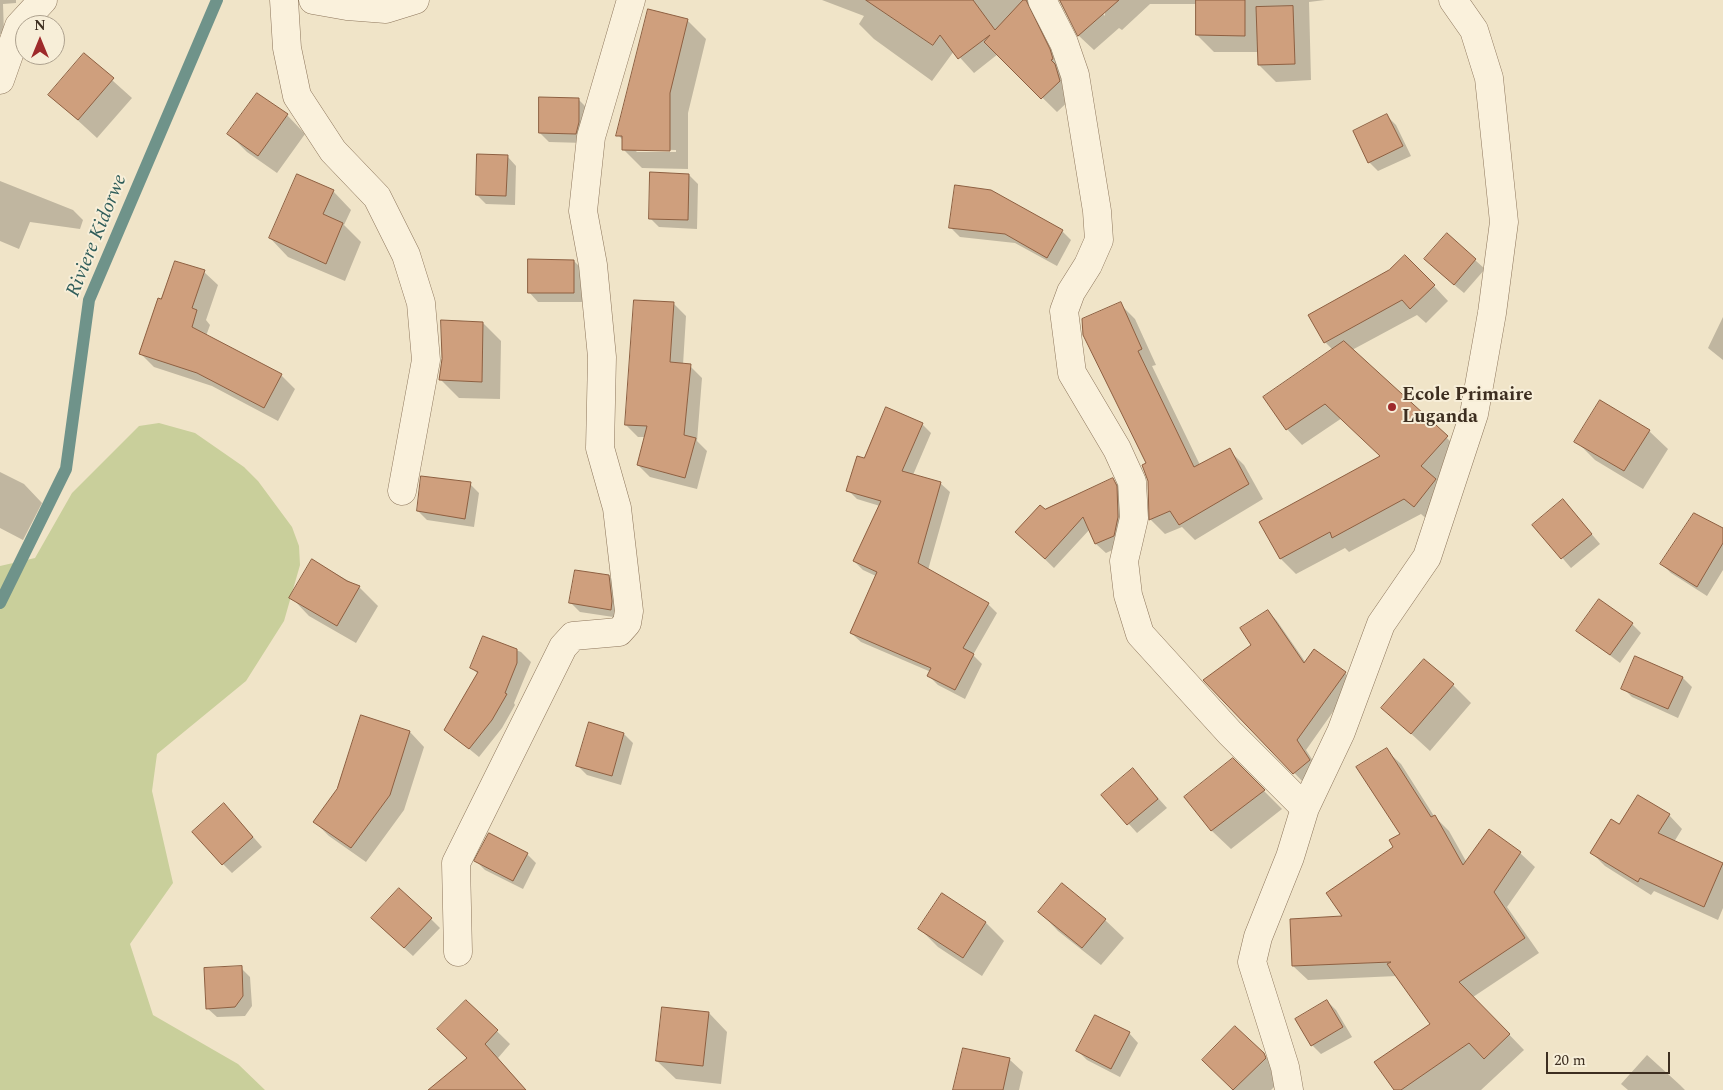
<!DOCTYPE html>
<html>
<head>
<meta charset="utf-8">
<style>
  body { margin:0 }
  #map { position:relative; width:1723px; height:1090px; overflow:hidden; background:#f0e4c8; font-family:Spectral,serif }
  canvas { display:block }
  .north { position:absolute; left:15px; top:15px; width:50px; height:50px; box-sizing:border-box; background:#f7eed8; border:1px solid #ada18e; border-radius:50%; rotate:0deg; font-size:14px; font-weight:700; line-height:20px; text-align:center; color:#3d2e20 }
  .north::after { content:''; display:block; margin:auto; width:18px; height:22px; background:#9e2a2b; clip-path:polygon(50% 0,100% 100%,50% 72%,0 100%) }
  .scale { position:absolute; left:1546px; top:1052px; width:124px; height:22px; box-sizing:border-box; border:2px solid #3d2e20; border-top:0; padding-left:6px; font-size:15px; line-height:18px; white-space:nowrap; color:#3d2e20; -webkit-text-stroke:4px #f7eed8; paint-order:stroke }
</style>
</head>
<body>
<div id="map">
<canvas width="1723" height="1090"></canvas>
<div class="north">N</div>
<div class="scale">20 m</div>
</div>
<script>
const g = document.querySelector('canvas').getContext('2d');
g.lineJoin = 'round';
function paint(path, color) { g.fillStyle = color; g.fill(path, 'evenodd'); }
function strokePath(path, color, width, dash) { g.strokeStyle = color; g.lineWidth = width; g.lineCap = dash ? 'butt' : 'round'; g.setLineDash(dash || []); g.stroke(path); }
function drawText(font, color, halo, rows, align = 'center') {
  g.font = font + ' Spectral,serif'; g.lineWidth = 4; g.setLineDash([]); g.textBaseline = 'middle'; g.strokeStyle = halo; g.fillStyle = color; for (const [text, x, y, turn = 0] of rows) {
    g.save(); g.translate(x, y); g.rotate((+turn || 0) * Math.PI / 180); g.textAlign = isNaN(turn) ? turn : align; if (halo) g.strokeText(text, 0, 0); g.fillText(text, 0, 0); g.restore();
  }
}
paint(new Path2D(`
  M 159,423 L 195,433 L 244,467 L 258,481 L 292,527 L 299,546 L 300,565 L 284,621 L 246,681 L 157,754 L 152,791 L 173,883 L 130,944 L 153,1015 L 238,1064 L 265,1090 L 0,1090 L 0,566 L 35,558 L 72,493 L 139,426 Z`), '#c9cf9b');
paint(new Path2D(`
  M 0,0 L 16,0 L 16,3 L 3,4 L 4,34 L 0,34 Z
  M 822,0 L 1053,0 L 1074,96 L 1057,112 L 998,54 L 974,73 L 954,51 L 932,81 L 874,39 L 859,24 L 864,16 Z
  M 1059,0 L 1091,0 L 1105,16 L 1104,0 L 1325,0 L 1309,2 L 1311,80 L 1276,82 L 1259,65 L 1259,52 L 1214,52 L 1197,35 L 1197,4 L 1150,4 L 1122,30 L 1119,28 L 1094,50 L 1079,36 Z
  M 687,20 L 706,39 L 688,113 L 688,169 L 642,168 L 624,150 L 624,141 L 618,135 ZM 634,149 L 676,150 L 676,152 L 637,152 Z
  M 84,55 L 132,98 L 97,138 L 49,94 Z
  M 579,100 L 588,109 L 585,143 L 549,142 L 540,133 Z
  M 287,115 L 305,134 L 277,173 L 247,152 L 229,134 Z
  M 1387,116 L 1396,125 L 1411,156 L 1378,171 L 1369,162 Z
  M 507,156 L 516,166 L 515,205 L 486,204 L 477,195 Z
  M 689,175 L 698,184 L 697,229 L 659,227 L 650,218 Z
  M 0,181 L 73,210 L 83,220 L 80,229 L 30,222 L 19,249 L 0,241 Z
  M 333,191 L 351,210 L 344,225 L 361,242 L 345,281 L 288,257 L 270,238 Z
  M 951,228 L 1062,231 L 1071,240 L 1057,266 L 1015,243 L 960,237 Z
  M 1447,235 L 1485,269 L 1464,293 L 1434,268 Z
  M 574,261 L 583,270 L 583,302 L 538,302 L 529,292 Z
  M 1420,271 L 1448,301 L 1426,323 L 1417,315 L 1352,350 L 1463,453 L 1437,481 L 1451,495 L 1430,522 L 1421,514 L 1349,552 L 1345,548 L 1296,574 L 1281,559 L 1260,522 L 1382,457 L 1342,418 L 1302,445 L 1287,429 L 1333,350 L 1325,342 Z
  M 204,272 L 218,285 L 206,320 L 210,325 L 206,336 L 281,375 L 295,389 L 278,421 L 212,386 L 154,367 L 140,353 L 162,300 Z
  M 674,304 L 686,316 L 683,365 L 690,366 L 702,378 L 697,441 L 707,451 L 697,489 L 650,477 L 638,465 L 645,437 L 638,437 L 626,425 Z
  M 1120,304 L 1135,319 L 1156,365 L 1152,366 L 1200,465 L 1229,450 L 1244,465 L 1263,499 L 1195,540 L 1182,527 L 1165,534 L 1151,520 L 1147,464 Z
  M 1723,317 L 1723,360 L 1708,348 Z
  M 483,323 L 501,341 L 500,399 L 459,398 L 441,380 L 443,359 Z
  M 922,424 L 931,433 L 913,475 L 940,483 L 950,492 L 928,570 L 988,604 L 997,613 L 973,655 L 982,664 L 965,699 L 938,685 L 929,676 L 931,672 L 861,642 L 851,633 L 876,576 L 863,570 L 854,561 L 880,506 L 857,499 L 848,490 L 865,460 Z
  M 1649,431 L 1668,449 L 1643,489 L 1595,460 L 1576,441 Z
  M 0,472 L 24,484 L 42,503 L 23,540 L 0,528 Z
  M 1113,480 L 1122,489 L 1123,545 L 1106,553 L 1096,544 L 1090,529 L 1054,568 L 1026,541 L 1045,510 Z
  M 470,484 L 479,493 L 474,527 L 427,520 L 418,511 Z
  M 1563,500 L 1600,544 L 1571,568 L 1534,525 Z
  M 1723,529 L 1723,570 L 1707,596 L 1671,573 L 1662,564 Z
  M 312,560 L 359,587 L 378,606 L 356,643 L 309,616 L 291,597 Z
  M 608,576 L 618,585 L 620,618 L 580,612 L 571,603 Z
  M 1268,611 L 1277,621 L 1306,663 L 1345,673 L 1354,682 L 1306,750 L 1319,770 L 1303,782 L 1205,680 L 1253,645 Z
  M 1632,624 L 1641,633 L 1620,663 L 1578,631 Z
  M 484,637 L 521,652 L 531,662 L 514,703 L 515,705 L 502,728 L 479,757 L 446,730 L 478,674 L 472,668 Z
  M 1636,658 L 1683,678 L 1692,687 L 1678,718 L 1632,697 L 1623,688 Z
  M 1453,685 L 1471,703 L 1430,751 L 1383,708 Z
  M 362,716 L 410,732 L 424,747 L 404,810 L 366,862 L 329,836 L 315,822 L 338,790 Z
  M 624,734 L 633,743 L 621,785 L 587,775 L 578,766 Z
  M 1386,750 L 1401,764 L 1434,816 L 1449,831 L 1467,863 L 1520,853 L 1535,867 L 1507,907 L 1539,953 L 1473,997 L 1524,1050 L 1481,1090 L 1396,1090 L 1432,1024 L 1397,976 L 1308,980 L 1293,966 L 1344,917 L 1402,834 Z
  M 1233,760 L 1282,809 L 1231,849 L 1212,831 L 1185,797 Z
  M 1133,770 L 1167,808 L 1137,833 L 1103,795 Z
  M 233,814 L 262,847 L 232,873 L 223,864 Z
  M 1669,815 L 1682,829 L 1674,842 L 1723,864 L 1723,908 L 1718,920 L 1654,891 L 1651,895 L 1605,866 L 1592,853 L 1620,826 Z
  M 527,854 L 536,863 L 523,889 L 485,870 L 476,861 Z
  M 942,895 L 986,923 L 1004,941 L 982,976 L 938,947 L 920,929 Z
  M 1040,912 L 1105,920 L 1124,938 L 1101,965 L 1058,931 Z
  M 431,919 L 440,928 L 413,956 L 381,927 Z
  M 241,968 L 250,977 L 252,1006 L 245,1016 L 217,1017 L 207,1008 Z
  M 466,1001 L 510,1044 L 498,1058 L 526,1090 L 430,1090 L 468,1058 Z
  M 1327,1001 L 1336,1010 L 1352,1037 L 1321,1054 L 1312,1045 L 1297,1019 Z
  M 709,1013 L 727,1032 L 721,1084 L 676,1079 L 657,1061 Z
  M 1129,1033 L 1138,1043 L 1120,1077 L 1087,1060 L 1078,1051 Z
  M 1263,1054 L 1284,1077 L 1271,1090 L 1234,1090 L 1204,1060 Z
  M 1647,1055 L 1680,1085 L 1685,1090 L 1628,1090 L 1621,1084 Z
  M 1010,1060 L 1023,1072 L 1019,1090 L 954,1090 Z`), '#0003');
strokePath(new Path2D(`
  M 0,603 L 66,469 L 89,300 L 217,0`), '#6f938a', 12);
const building = new Path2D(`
  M 866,0 L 973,0 L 995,30 L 1023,0 L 1026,0 L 1050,49 L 1053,59 L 1051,60 L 1055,64 L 1060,81 L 1041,99 L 984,42 L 990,35 L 958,59 L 940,35 L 933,45 Z
  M 1060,0 L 1119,0 L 1078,36 Z
  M 1196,0 L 1245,0 L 1245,36 L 1196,35 Z
  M 1293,6 L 1295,64 L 1258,65 L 1256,7 Z
  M 648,9 L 688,19 L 670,93 L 670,151 L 622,150 L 622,136 L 616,136 Z
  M 84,53 L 114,78 L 78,120 L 48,95 Z
  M 257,93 L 288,114 L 258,156 L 227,134 Z
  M 539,97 L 579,98 L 579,122 L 576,134 L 539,133 Z
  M 1387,114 L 1403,146 L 1368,163 L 1353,131 Z
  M 477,154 L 508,155 L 506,196 L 476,195 Z
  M 650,172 L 689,174 L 688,220 L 649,219 Z
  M 297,174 L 334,190 L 323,214 L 343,223 L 326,264 L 269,238 Z
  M 955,185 L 991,190 L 1063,230 L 1047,258 L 1005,234 L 949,228 Z
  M 1447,233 L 1476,259 L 1454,285 L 1424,259 Z
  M 1405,255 L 1435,285 L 1410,309 L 1402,300 L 1324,343 L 1308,315 L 1389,270 Z
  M 528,259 L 574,260 L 574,293 L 528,293 Z
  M 175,261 L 205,270 L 192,308 L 197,310 L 192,327 L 282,374 L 264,408 L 197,373 L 139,354 L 158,298 L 161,299 Z
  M 634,300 L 674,302 L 670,362 L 691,364 L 684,435 L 696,438 L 685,478 L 637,465 L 647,426 L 625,425 Z
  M 1121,302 L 1142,349 L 1138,351 L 1194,467 L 1230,448 L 1249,484 L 1179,525 L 1170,511 L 1149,520 L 1148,481 L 1142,465 L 1146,463 L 1083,335 L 1082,319 Z
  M 441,320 L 483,322 L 482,382 L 439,380 L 442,359 Z
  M 1344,341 L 1448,436 L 1421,466 L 1436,479 L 1414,507 L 1404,499 L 1332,538 L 1330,532 L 1280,559 L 1259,522 L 1380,456 L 1325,404 L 1286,430 L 1263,397 Z
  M 1600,400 L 1650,430 L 1624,471 L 1574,442 Z
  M 886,407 L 923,423 L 902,471 L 941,482 L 918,563 L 989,603 L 963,648 L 974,654 L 955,690 L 927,676 L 931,668 L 850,633 L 877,572 L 853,561 L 881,501 L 846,491 L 857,456 L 864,458 Z
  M 421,476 L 471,482 L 465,519 L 417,511 Z
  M 1113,478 L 1117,486 L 1118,517 L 1114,536 L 1095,544 L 1083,517 L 1045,559 L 1015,532 L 1040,505 L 1045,509 Z
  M 1563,499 L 1592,534 L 1561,559 L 1532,525 Z
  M 1694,513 L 1723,528 L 1723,543 L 1697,587 L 1660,564 Z
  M 312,559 L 347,581 L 360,586 L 337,626 L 289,598 Z
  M 575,570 L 609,575 L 612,601 L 611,610 L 569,603 Z
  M 1599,599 L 1633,623 L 1610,655 L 1576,631 Z
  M 1268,610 L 1304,663 L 1314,649 L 1346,672 L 1297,740 L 1310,760 L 1293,774 L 1203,680 L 1251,645 L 1240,628 Z
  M 483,636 L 517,649 L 517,663 L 505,693 L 507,694 L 492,720 L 469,749 L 444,730 L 478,672 L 470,668 Z
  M 1635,656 L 1683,677 L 1668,709 L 1621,689 Z
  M 1424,659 L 1454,684 L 1411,734 L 1381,708 Z
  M 361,715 L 410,731 L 390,795 L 351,848 L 313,822 L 337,789 Z
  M 589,722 L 624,733 L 612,776 L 576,766 Z
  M 1387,748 L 1431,817 L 1435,815 L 1463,865 L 1489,829 L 1521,852 L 1494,892 L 1525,938 L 1459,982 L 1510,1034 L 1484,1059 L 1469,1043 L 1401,1090 L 1394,1090 L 1374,1062 L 1430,1024 L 1387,964 L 1391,962 L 1292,966 L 1290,919 L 1342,916 L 1326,893 L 1393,847 L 1389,840 L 1400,834 L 1356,767 Z
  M 1233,758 L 1265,790 L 1211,831 L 1184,797 Z
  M 1133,768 L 1158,799 L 1127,825 L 1101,795 Z
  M 1638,795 L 1670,814 L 1658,833 L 1723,863 L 1704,907 L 1640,878 L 1638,882 L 1590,853 L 1611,819 L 1619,824 Z
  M 224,803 L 253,837 L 222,865 L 192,832 Z
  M 489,833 L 528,853 L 513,881 L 474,861 Z
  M 1062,883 L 1106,919 L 1082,948 L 1038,912 Z
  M 399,888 L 432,918 L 404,948 L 371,918 Z
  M 942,893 L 986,922 L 963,958 L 918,929 Z
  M 242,966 L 243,996 L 235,1007 L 206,1009 L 204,968 Z
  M 466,1000 L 498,1030 L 485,1044 L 526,1090 L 428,1090 L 467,1058 L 437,1029 Z
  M 1327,1000 L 1343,1027 L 1311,1046 L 1295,1019 Z
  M 662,1007 L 709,1012 L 703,1066 L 656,1061 Z
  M 1095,1015 L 1130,1032 L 1111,1069 L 1076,1051 Z
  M 1235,1026 L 1264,1053 L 1266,1058 L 1233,1090 L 1202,1060 Z
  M 963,1048 L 1010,1058 L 1003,1090 L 953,1090 Z`);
paint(building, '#cf9f7d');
strokePath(building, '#8d5f41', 1);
const minor = new Path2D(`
  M 284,0 L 287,48 L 297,96 L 333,151 L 377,197 L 406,255 L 421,303 L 426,360 L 402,491
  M 313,0 L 347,6 L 386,9 L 415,0
  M 1042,0 L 1064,43 L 1075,75 L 1097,211 L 1099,240 L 1088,265 L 1071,292 L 1064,311 L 1072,373 L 1117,449 L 1132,482 L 1134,518 L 1124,561 L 1128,595 L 1140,634 L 1230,733 L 1305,808
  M 0,80 L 19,26 L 43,0
  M 458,952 L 456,863 L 563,647 L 573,636 L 619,632 L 627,623 L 629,611 L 617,508 L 600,448 L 602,357 L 593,265 L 583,211 L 591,137 L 631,0
  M 1289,1090 L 1285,1067 L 1252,962 L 1258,937 L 1290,857 L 1305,808 L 1341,732 L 1381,624 L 1427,557 L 1474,414 L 1492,313 L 1504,222 L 1489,78 L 1474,30 L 1453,0`);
strokePath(minor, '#8d765c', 29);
strokePath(minor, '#faf1dc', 28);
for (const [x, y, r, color] of [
  [1392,407,5,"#9e2a2b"]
]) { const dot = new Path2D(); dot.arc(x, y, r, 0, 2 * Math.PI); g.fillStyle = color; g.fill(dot); strokePath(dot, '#f7eed8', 2); }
drawText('bold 19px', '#3d2e20', '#f7eed8', [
  ["Ecole Primaire",1402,396],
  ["Luganda",1402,418]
], 'left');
drawText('italic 20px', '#2f5d5a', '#f7eed8', [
  ["Riviere Kidorwe",98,236,-68]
]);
</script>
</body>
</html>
